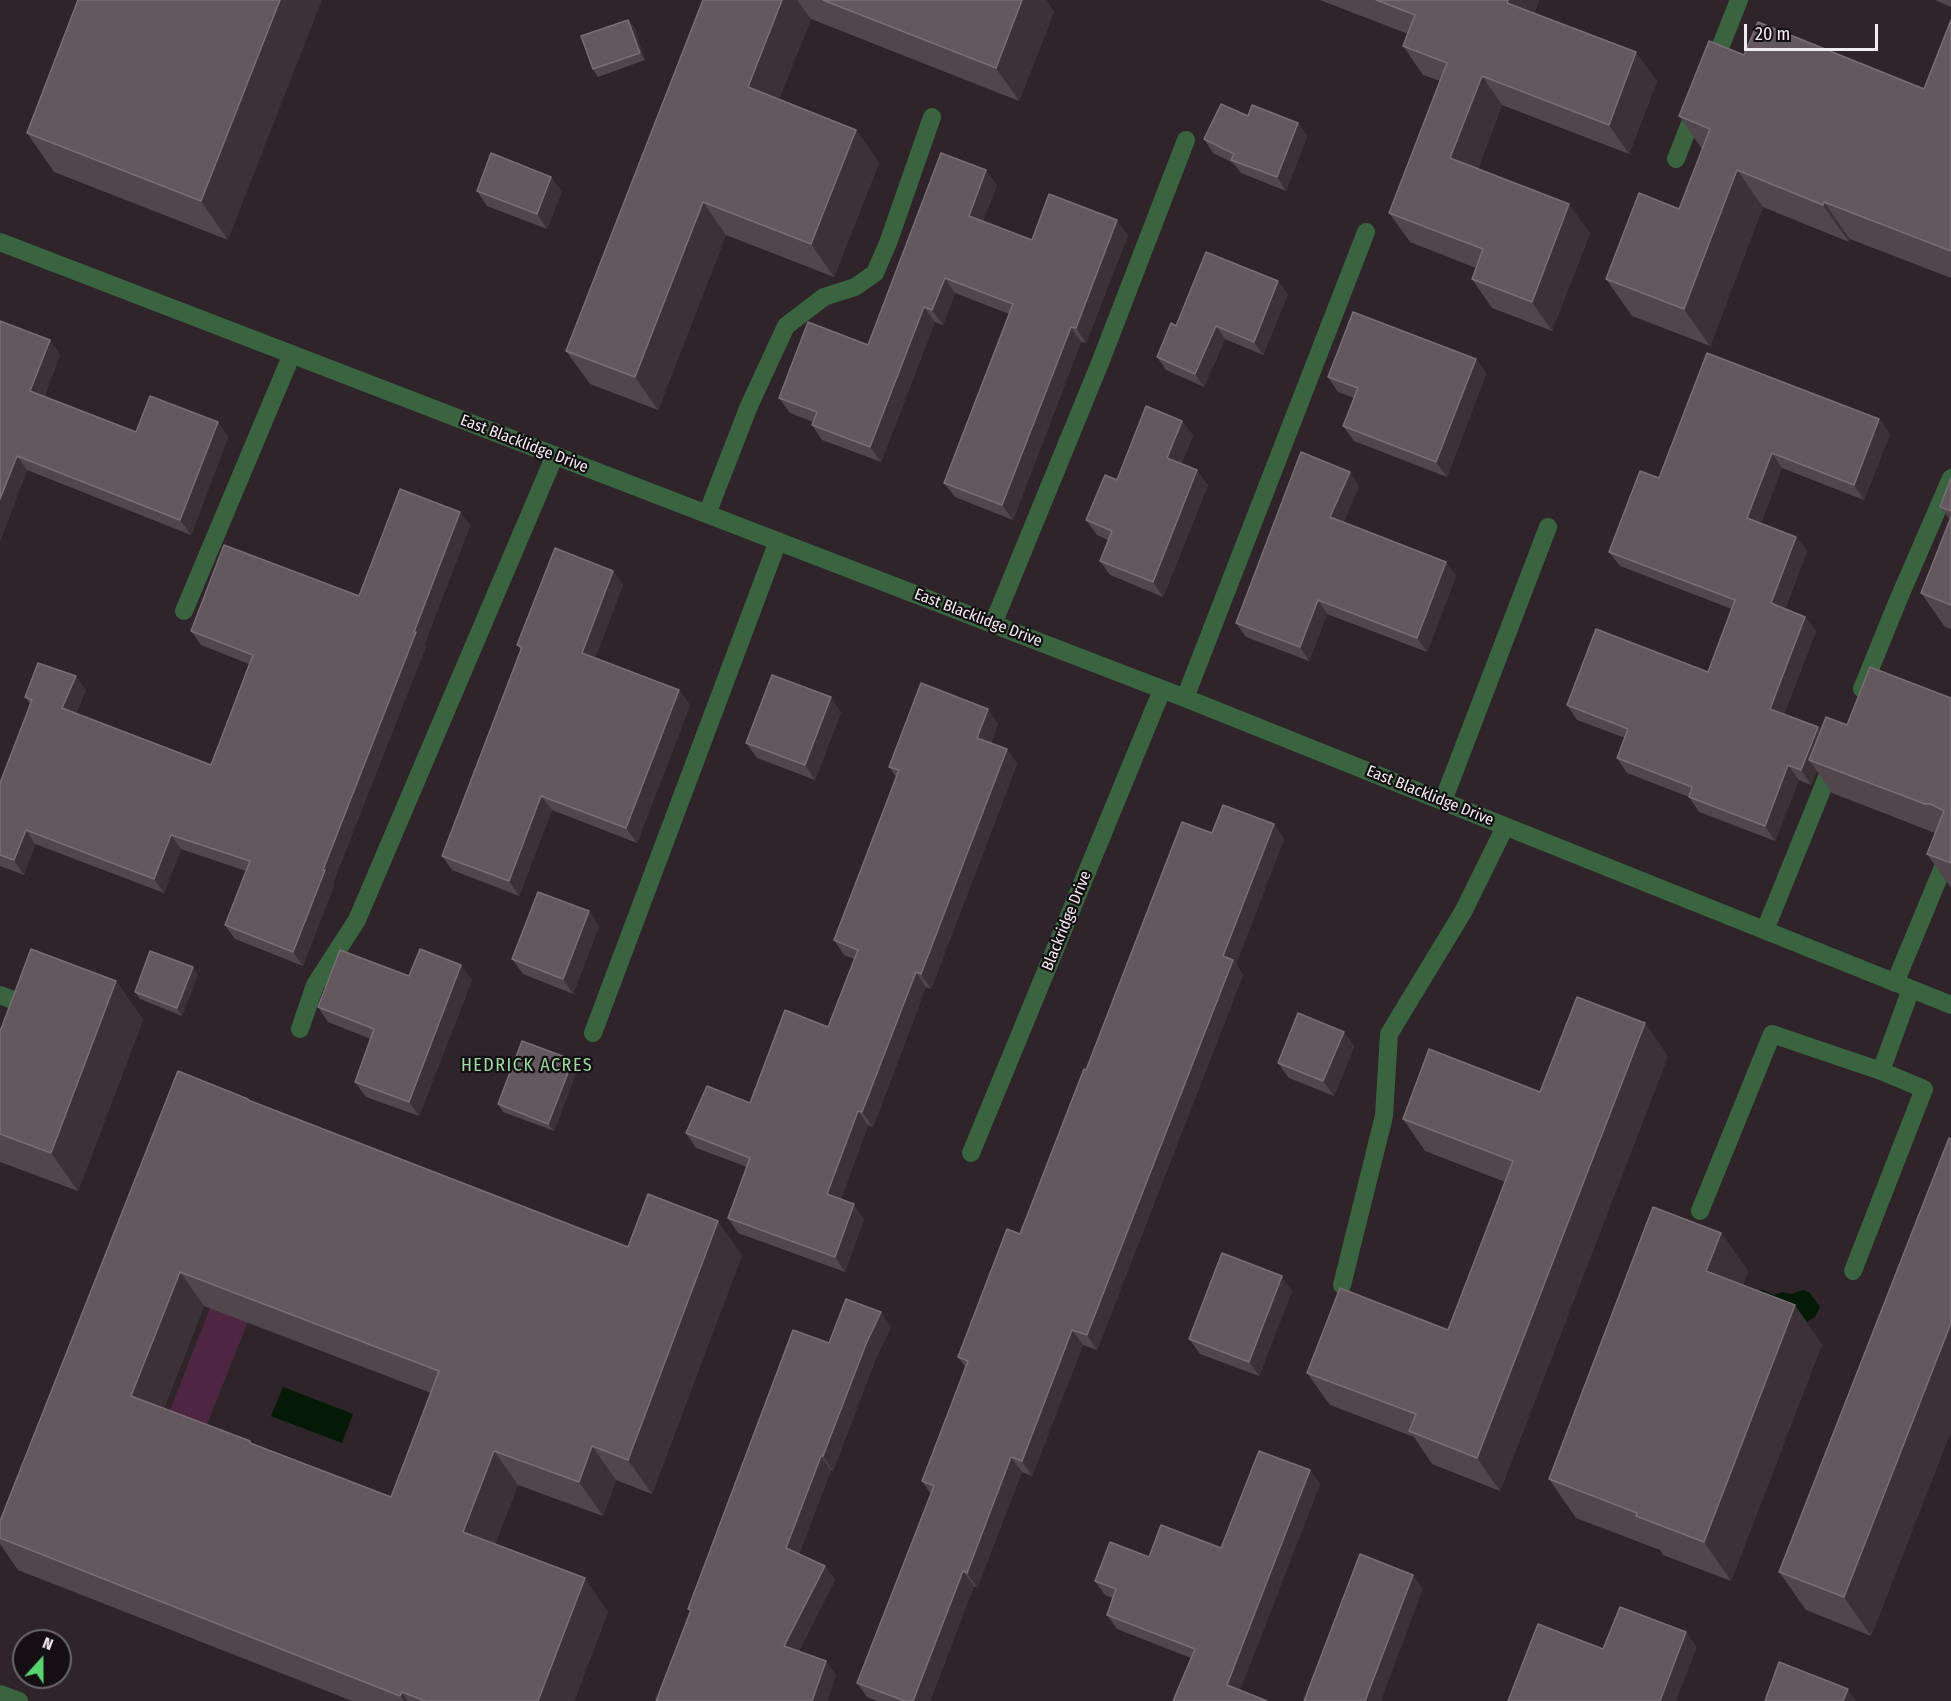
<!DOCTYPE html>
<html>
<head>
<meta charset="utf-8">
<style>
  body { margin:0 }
  #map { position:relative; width:1951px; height:1701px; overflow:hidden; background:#2e242a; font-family:"Fira Sans Condensed",sans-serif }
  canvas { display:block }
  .north { position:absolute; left:12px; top:1629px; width:60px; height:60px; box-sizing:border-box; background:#130f12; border:2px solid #6c676b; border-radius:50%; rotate:21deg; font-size:16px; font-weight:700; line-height:24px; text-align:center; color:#f2ecf0 }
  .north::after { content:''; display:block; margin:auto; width:21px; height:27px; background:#59d56f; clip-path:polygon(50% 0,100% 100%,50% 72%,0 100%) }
  .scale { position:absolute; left:1744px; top:24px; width:134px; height:27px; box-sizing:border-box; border:3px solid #f2ecf0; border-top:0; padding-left:8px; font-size:18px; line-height:21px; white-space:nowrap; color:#f2ecf0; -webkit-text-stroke:4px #130f12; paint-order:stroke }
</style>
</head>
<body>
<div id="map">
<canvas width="1951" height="1701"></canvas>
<div class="north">N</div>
<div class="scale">20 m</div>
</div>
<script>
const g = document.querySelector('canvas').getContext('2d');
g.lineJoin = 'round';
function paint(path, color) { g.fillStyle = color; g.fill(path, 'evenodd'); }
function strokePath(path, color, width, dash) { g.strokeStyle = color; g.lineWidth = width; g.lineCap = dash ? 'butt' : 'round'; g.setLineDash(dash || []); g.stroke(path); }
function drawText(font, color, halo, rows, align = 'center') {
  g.font = font + ' "Fira Sans Condensed",sans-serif'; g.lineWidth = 4.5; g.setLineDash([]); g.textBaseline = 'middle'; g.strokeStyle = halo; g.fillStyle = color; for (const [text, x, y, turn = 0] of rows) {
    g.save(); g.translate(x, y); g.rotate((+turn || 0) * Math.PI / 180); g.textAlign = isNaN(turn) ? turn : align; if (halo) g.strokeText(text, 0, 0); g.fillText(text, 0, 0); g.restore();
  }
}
paint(new Path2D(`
  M 275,1142 L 314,1156 L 136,1602 L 100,1589 Z`), '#4e2642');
paint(new Path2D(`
  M 1755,1290 L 1763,1290 L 1773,1295 L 1783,1292 L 1791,1294 L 1803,1290 L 1810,1293 L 1820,1307 L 1815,1317 L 1807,1322 L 1747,1299 Z
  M 283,1387 L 353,1414 L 342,1443 L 271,1416 Z`), '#051907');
strokePath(new Path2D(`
  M 1712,68 L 1739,0
  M 1676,159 L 1696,108
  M 0,242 L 1185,698 L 1951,1005
  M 707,514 L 749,406 L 786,326 L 824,297 L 855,287 L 875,273 L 888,243 L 932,117
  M 184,611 L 292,354
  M 993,624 L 1100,363 L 1186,140
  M 1862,689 L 1899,598 L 1951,478
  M 1185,698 L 1366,232
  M 1443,801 L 1548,527
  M 1765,930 L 1834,760
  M 1895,983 L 1951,848
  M 0,995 L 29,1006
  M 300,1029 L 315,985 L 357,920 L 555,455
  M 593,1033 L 778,541
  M 971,1153 L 1162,690
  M 1700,1211 L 1772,1034 L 1881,1071 L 1911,989
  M 1853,1271 L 1924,1089 L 1881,1071
  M 1342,1285 L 1384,1116 L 1389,1034 L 1463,912 L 1505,827
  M 0,1694 L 19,1701`), '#39643f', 18);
paint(new Path2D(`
  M 78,0 L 228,240 L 54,172 L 27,133 Z
  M 703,0 L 1046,0 L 1054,12 L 1019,101 L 811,19 L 779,99 L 856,130 L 879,163 L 834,277 L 726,235 L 658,410 L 590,384 L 566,351 Z
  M 1320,0 L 1539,0 L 1534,13 L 1657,81 L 1629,154 L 1502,105 L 1478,169 L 1590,233 L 1552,331 L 1492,308 L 1472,279 L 1476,268 L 1410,242 L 1389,213 L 1440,81 L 1423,75 L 1403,46 L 1408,34 Z
  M 1935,0 L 1951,0 L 1951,7 Z
  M 628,20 L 634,27 L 645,60 L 598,77 L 593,69 Z
  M 1951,20 L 1951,278 L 1850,239 L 1849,242 L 1763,207 L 1710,346 L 1632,316 L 1606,279 L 1679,209 L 1702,149 L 1679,116 L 1744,55 L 1924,89 Z
  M 1248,116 L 1298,123 L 1307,136 L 1286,191 L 1241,173 L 1233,163 L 1213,153 L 1204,139 Z
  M 997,185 L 983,221 L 1032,240 L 1128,235 L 1086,343 L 1081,342 L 1013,520 L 955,497 L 944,483 L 1009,314 L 955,293 L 943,325 L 935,322 L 881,462 L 822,440 L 812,425 L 813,422 L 790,413 L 779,398 L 868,345 Z
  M 477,191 L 562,191 L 547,229 L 487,206 Z
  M 1288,294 L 1263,355 L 1225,339 L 1204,387 L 1166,370 L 1157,357 L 1176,326 Z
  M 0,321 L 50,340 L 60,355 L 44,397 L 136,432 L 218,422 L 228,437 L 191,535 L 27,470 L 0,541 Z
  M 1476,359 L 1486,374 L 1447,477 L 1354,441 L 1343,426 L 1354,398 L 1338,392 L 1328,377 Z
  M 1879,419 L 1890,434 L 1864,500 L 1782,468 L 1761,523 L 1796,537 L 1807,551 L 1785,609 L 1805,617 L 1816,631 L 1784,714 L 1818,727 L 1821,731 L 1847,725 L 1951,698 L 1951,888 L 1927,854 L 1935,833 L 1832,793 L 1817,771 L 1811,785 L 1799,780 L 1775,841 L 1699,812 L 1689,797 L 1627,773 L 1617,758 L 1625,738 L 1577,720 L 1567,705 L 1708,672 L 1732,609 L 1620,566 L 1609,552 L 1659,478 Z
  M 1182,421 L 1193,436 L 1181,464 L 1208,485 L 1163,597 L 1110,575 L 1100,561 L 1108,540 L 1097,535 L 1086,520 L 1117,480 Z
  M 1951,478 L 1951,629 L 1945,627 L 1921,593 L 1950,520 L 1940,507 Z
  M 1359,486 L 1343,523 L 1446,562 L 1456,576 L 1427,652 L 1327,614 L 1309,661 L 1246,637 L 1236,623 Z
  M 460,512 L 470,526 L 424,645 L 426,646 L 333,883 L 334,885 L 303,966 L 235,939 L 225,925 L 246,871 L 181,849 L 164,893 L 35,844 L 24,875 L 0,866 L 0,783 L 30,704 L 25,697 L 86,690 L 76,713 L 211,765 L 249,664 L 201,645 L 191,631 L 359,596 Z
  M 613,571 L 623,585 L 595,658 L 679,690 L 690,705 L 637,843 L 552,810 L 519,896 L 452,870 L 442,856 L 521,650 L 517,645 Z
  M 841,712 L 815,780 L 757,758 L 746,743 Z
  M 998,724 L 991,743 L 1007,749 L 1017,764 L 931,989 L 926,987 L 873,1127 L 868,1125 L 841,1199 L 864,1219 L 845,1272 L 738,1233 L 728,1218 L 747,1167 L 696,1148 L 686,1133 L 750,1103 L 828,1027 L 854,959 L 844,955 L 834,940 L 896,777 L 889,767 Z
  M 1274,824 L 1284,839 L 1236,964 L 1243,975 L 1097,1350 L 1083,1345 L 1032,1476 L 1022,1472 L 977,1588 L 974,1586 L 930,1701 L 877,1701 L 867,1697 L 857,1683 L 931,1494 L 922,1481 L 966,1368 L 958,1357 L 1020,1234 L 1086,1070 L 1212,833 Z
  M 589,911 L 599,926 L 573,994 L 523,974 L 512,959 Z
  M 198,975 L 182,1016 L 140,999 L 135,992 Z
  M 409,976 L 472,980 L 419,1116 L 366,1097 L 355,1082 L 371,1039 L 328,1022 L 318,1007 Z
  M 116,981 L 143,1020 L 78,1191 L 0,1162 L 0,1029 L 1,1029 Z
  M 1344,1032 L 1354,1047 L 1334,1096 L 1289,1078 L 1278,1063 Z
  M 1668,1056 L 1500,1491 L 1432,1464 L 1414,1437 L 1330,1405 L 1307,1373 L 1448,1330 L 1505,1182 L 1425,1151 L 1403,1119 L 1540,1092 Z
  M 573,1060 L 578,1068 L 554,1131 L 503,1112 L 498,1104 Z
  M 248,1099 L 250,1101 L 628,1247 L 742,1255 L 652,1494 L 616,1480 L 603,1516 L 518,1485 L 495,1544 L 608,1612 L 574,1701 L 352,1701 L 18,1570 L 0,1544 L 0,1521 ZM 204,1306 L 431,1393 L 391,1497 L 252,1443 L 250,1441 L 164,1408 Z
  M 1951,1139 L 1951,1431 L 1871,1636 L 1806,1610 L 1779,1572 Z
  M 1721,1233 L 1748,1271 L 1743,1285 L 1822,1344 L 1731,1581 L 1663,1555 L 1660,1550 L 1576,1518 L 1549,1479 Z
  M 1292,1291 L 1259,1376 L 1200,1354 L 1189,1339 Z
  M 891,1327 L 876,1358 L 833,1471 L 831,1470 L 799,1554 L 825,1566 L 835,1580 L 799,1651 L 826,1661 L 836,1675 L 827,1701 L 656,1701 L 690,1612 L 688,1609 L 829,1343 Z
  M 1310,1470 L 1320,1485 L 1173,1701 L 1191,1658 L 1117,1629 L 1107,1615 L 1113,1598 L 1105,1595 L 1095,1581 L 1221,1548 Z`), '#50464c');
paint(new Path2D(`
  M 280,0 L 322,0 L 228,240 L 201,201 Z
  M 782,0 L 797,0 L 811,19 L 771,120 L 748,87 Z
  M 1022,0 L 1046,0 L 1054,12 L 1019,101 L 996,68 Z
  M 1508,0 L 1539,0 L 1527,32 L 1507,3 Z
  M 628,20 L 634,27 L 645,60 L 640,53 Z
  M 1636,52 L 1657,81 L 1629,154 L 1609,125 Z
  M 1482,76 L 1502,105 L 1471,188 L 1450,158 Z
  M 1298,123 L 1307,136 L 1286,191 L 1277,177 Z
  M 856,130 L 879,163 L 834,277 L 811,244 Z
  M 986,170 L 997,185 L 979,231 L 969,216 Z
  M 1737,170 L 1763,207 L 1710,346 L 1684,309 Z
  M 551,177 L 562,191 L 547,229 L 537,214 Z
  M 703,202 L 726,235 L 658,410 L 635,377 Z
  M 1824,202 L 1850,239 L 1849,242 L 1823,205 Z
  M 1569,204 L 1590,233 L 1552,331 L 1532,302 Z
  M 1117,220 L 1128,235 L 1086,343 L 1076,328 Z
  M 945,278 L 955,293 L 943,325 L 932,310 Z
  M 1278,281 L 1288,294 L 1263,355 L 1254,342 Z
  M 924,307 L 935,322 L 881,462 L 870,447 Z
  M 1216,326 L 1225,339 L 1204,387 L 1195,374 Z
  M 1071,327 L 1081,342 L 1013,520 L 1002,505 Z
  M 50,340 L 60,355 L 40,406 L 30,391 Z
  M 1476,359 L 1486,374 L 1447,477 L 1436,462 Z
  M 1879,419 L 1890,434 L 1864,500 L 1854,485 Z
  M 1182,421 L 1193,436 L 1178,473 L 1167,458 Z
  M 218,422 L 228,437 L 191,535 L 180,520 Z
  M 1772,453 L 1782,468 L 1758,533 L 1747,518 Z
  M 17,456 L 27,470 L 0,541 L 0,499 Z
  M 1197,470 L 1208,485 L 1163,597 L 1153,582 Z
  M 1350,472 L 1359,486 L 1340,531 L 1330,517 Z
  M 460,512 L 470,526 L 424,645 L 426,646 L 333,883 L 334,885 L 303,966 L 293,952 L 323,870 Z
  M 1796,537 L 1807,551 L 1781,618 L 1771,603 Z
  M 1446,562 L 1456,576 L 1427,652 L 1417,638 Z
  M 613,571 L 623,585 L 592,667 L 582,653 Z
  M 1318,600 L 1327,614 L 1309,661 L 1300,647 Z
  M 1805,617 L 1816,631 L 1780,724 L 1770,709 Z
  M 76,676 L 86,690 L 72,722 L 62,708 Z
  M 679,690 L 690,705 L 637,843 L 626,828 Z
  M 831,697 L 841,712 L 815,780 L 805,765 Z
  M 988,709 L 998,724 L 987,752 L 977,738 Z
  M 1818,727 L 1829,742 L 1809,760 L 1817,771 L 1811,785 L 1801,770 Z
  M 1007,749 L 1017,764 L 931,989 L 921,974 Z
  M 1788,765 L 1799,780 L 1775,841 L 1765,826 Z
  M 541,796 L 552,810 L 519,896 L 509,881 Z
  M 1274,824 L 1284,839 L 1236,964 L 1243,975 L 1097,1350 L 1087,1335 L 1223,956 Z
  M 26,830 L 35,844 L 24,875 L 14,860 Z
  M 171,835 L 181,849 L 164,893 L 154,879 Z
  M 589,911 L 599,926 L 573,994 L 563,979 Z
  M 461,965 L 472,980 L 419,1116 L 409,1102 Z
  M 193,967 L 198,975 L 182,1016 L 177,1008 Z
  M 916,972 L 926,987 L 873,1127 L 862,1112 Z
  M 116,981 L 143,1020 L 78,1191 L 51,1153 Z
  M 1645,1023 L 1668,1056 L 1500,1491 L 1477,1458 Z
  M 1344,1032 L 1354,1047 L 1334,1096 L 1323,1081 Z
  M 573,1060 L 578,1068 L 554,1131 L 548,1124 Z
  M 858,1111 L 868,1125 L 838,1209 L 827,1194 Z
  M 854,1204 L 864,1219 L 845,1272 L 835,1257 Z
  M 718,1221 L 742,1255 L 652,1494 L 628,1460 Z
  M 1721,1233 L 1748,1271 L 1733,1310 L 1706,1271 Z
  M 180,1272 L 204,1306 L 155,1430 L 131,1396 Z
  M 1282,1276 L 1292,1291 L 1259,1376 L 1249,1362 Z
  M 1795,1305 L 1822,1344 L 1731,1581 L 1704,1542 Z
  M 881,1312 L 891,1327 L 876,1358 L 833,1471 L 823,1456 L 866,1344 Z
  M 1951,1323 L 1951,1431 L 1871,1636 L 1844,1597 Z
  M 1072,1330 L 1083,1345 L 1032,1476 L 1022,1461 Z
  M 592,1446 L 616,1480 L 603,1516 L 579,1482 Z
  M 494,1451 L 518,1485 L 487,1566 L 463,1532 Z
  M 821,1456 L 831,1470 L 796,1562 L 786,1548 Z
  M 1011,1457 L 1022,1472 L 977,1588 L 967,1573 Z
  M 1310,1470 L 1320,1485 L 1237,1699 L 1227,1685 Z
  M 825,1566 L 835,1580 L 794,1660 L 784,1646 Z
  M 963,1571 L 974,1586 L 930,1701 L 913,1701 Z
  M 1413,1575 L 1423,1589 L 1381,1701 L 1365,1701 Z
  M 585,1578 L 608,1612 L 574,1701 L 538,1701 Z
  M 1686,1632 L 1697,1647 L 1676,1701 L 1660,1701 Z
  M 826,1661 L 836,1675 L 827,1701 L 812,1701 Z
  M 1848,1689 L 1856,1701 L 1843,1701 Z
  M 402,1692 L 408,1701 L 404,1701 L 400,1696 Z`), '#3b3137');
const building = new Path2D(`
  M 78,0 L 280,0 L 201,201 L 27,133 Z
  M 703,0 L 782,0 L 748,87 L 856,130 L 811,244 L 703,202 L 635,377 L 566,351 Z
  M 823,0 L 1022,0 L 996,68 Z
  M 1376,0 L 1508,0 L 1507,3 L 1636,52 L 1609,125 L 1482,76 L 1450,158 L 1569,204 L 1532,302 L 1472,279 L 1483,249 L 1389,213 L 1447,63 L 1403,46 L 1415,15 Z
  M 628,20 L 640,53 L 593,69 L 581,36 Z
  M 1951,20 L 1951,251 L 1824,202 L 1823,205 L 1737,170 L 1684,309 L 1606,279 L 1639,193 L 1679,209 L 1710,129 L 1679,116 L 1709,41 L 1744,55 L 1758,22 L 1924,89 Z
  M 1221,104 L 1248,116 L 1252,105 L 1298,123 L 1277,177 L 1231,160 L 1234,154 L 1204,139 Z
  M 491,153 L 551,177 L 537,214 L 477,191 Z
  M 941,153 L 986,170 L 969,216 L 1032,240 L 1049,194 L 1117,220 L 1076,328 L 1071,327 L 1002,505 L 944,483 L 1013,304 L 945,278 L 932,310 L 924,307 L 870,447 L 812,425 L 817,412 L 779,398 L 808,322 L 868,345 Z
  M 1206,252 L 1278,281 L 1254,342 L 1216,326 L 1195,374 L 1157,357 L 1171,323 L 1176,326 Z
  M 1353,312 L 1476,359 L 1436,462 L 1343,426 L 1358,388 L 1328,377 Z
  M 0,321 L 50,340 L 30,391 L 136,432 L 150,396 L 218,422 L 180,520 L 17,456 L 0,499 Z
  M 1707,353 L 1879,419 L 1854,485 L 1772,453 L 1747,518 L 1796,537 L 1771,603 L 1805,617 L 1770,709 L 1818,727 L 1801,770 L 1788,765 L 1765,826 L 1689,797 L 1692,787 L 1617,758 L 1628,729 L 1567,705 L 1596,629 L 1708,672 L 1735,600 L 1609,552 L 1640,471 L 1659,478 Z
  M 1146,406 L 1182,421 L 1167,458 L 1197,470 L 1153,582 L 1100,561 L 1112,531 L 1086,520 L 1105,475 L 1117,480 Z
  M 1301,452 L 1350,472 L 1330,517 L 1446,562 L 1417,638 L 1318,600 L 1300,647 L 1236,623 Z
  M 1951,478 L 1951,511 L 1940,507 Z
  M 400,489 L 460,512 L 414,632 L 416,632 L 323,870 L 325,870 L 293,952 L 225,925 L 250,861 L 171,835 L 154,879 L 26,830 L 14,860 L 0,855 L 0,783 L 32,700 L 25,697 L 38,663 L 76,676 L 62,708 L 211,765 L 253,655 L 191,631 L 224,545 L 359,596 Z
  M 1951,517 L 1951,605 L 1921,593 Z
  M 555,548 L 613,571 L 582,653 L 679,690 L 626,828 L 541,796 L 509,881 L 442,856 L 522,647 L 517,645 Z
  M 1870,667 L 1951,698 L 1951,863 L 1927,854 L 1944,811 L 1931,804 L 1925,804 L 1809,760 L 1826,717 L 1847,725 Z
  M 772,675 L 831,697 L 805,765 L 746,743 Z
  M 921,683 L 988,709 L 977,738 L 1007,749 L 921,974 L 916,972 L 862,1112 L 858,1111 L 827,1194 L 854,1204 L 835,1257 L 728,1218 L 750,1158 L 686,1133 L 707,1086 L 750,1103 L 785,1010 L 828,1027 L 858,950 L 834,940 L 899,770 L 889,767 Z
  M 1223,805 L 1274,824 L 1223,956 L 1233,960 L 1087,1335 L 1072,1330 L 1022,1461 L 1011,1457 L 967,1573 L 963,1571 L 913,1701 L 905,1701 L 857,1683 L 934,1486 L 922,1481 L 968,1361 L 958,1357 L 1007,1229 L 1020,1234 L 1084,1069 L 1086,1070 L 1182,822 L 1212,833 Z
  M 538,892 L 589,911 L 563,979 L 512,959 Z
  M 31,949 L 116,981 L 51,1153 L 0,1134 L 0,1029 L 1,1029 Z
  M 420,949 L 461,965 L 409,1102 L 355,1082 L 374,1029 L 318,1007 L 340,950 L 409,976 Z
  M 150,951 L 193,967 L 177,1008 L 135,992 Z
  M 1577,997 L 1645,1023 L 1477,1458 L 1409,1431 L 1416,1414 L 1307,1373 L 1340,1288 L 1448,1330 L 1513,1161 L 1403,1119 L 1429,1049 L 1540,1092 Z
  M 1298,1013 L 1344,1032 L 1323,1081 L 1278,1063 Z
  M 522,1041 L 573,1060 L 548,1124 L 498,1104 Z
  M 178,1071 L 248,1099 L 248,1100 L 628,1247 L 648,1194 L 718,1221 L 628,1460 L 592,1446 L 579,1482 L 494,1451 L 463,1532 L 585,1578 L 538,1701 L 425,1701 L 402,1692 L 400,1696 L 0,1538 L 0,1521 ZM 180,1272 L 439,1371 L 391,1497 L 250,1443 L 250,1441 L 131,1396 Z
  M 1949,1138 L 1951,1139 L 1951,1323 L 1844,1597 L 1779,1572 Z
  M 1653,1207 L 1721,1233 L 1706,1271 L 1795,1305 L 1704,1542 L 1636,1516 L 1637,1513 L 1549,1479 Z
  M 1222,1253 L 1282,1276 L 1249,1362 L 1189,1339 Z
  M 846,1299 L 881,1312 L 866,1344 L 823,1456 L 821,1456 L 786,1548 L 825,1566 L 784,1646 L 826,1661 L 812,1701 L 656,1701 L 691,1610 L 688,1609 L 793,1330 L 829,1343 Z
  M 1259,1451 L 1310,1470 L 1227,1685 L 1267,1701 L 1173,1701 L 1195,1649 L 1107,1615 L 1116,1589 L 1095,1581 L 1110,1542 L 1149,1557 L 1161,1525 L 1221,1548 Z
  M 1360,1554 L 1413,1575 L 1365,1701 L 1304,1701 Z
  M 1620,1607 L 1686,1632 L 1660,1701 L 1508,1701 L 1538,1624 L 1603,1649 Z
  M 1779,1662 L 1848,1689 L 1843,1701 L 1765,1701 Z`);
paint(building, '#62585e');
strokePath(building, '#786f75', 1.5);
drawText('16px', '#f2ecf0', '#130f12', [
  ["East Blacklidge Drive",524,444,21],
  ["East Blacklidge Drive",978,618,21],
  ["East Blacklidge Drive",1430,796,22],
  ["Blackridge Drive",1067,921,-68]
]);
g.letterSpacing = '1.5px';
drawText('18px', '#9ddba3', '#130f12', [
  ["HEDRICK ACRES",527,1066]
]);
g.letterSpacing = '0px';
</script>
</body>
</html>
